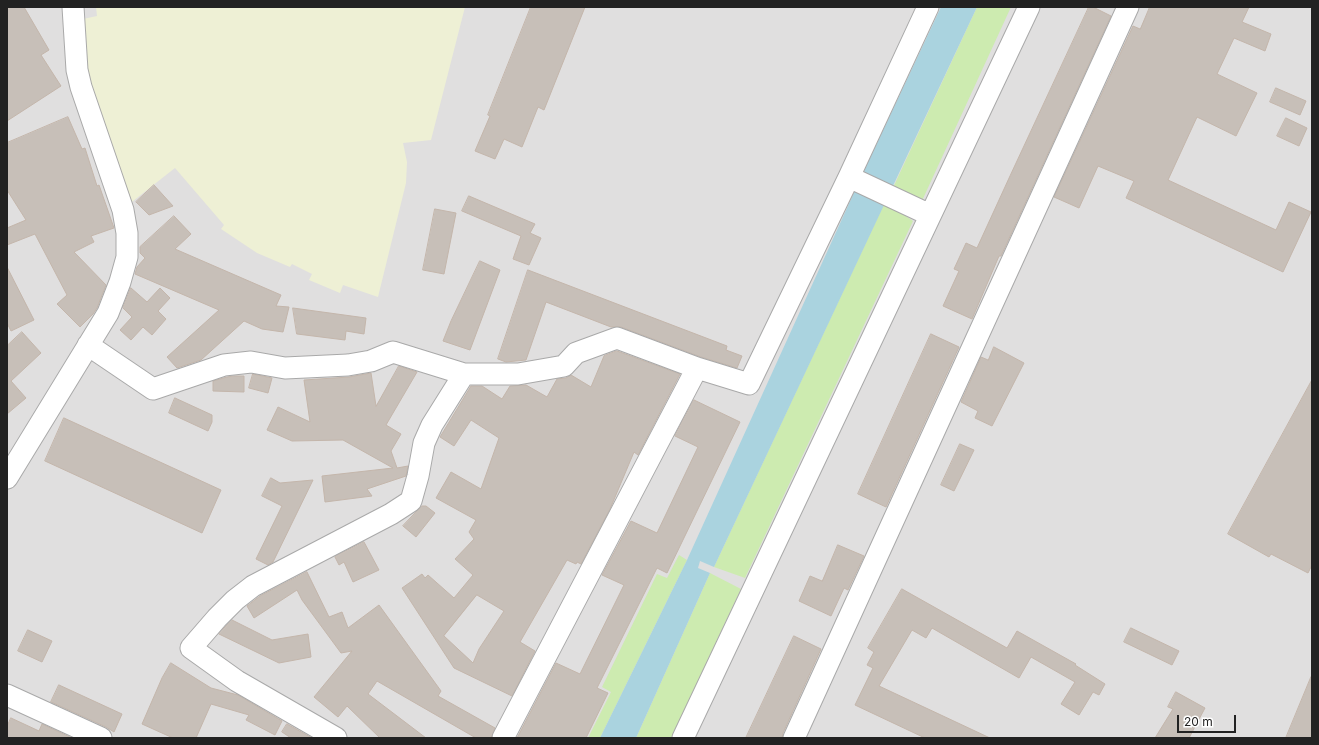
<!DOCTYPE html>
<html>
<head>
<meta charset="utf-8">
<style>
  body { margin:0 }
  #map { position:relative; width:1319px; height:745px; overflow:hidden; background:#f2efe9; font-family:Inter,sans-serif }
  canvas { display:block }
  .frame { position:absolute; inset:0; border:8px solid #222; pointer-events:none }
  .scale { position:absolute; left:1177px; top:715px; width:59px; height:18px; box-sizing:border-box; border:2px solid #222; border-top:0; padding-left:5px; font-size:12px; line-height:14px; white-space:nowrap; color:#222; -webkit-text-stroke:3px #fff; paint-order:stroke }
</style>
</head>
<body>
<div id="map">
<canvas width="1319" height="745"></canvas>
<div class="frame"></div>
<div class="scale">20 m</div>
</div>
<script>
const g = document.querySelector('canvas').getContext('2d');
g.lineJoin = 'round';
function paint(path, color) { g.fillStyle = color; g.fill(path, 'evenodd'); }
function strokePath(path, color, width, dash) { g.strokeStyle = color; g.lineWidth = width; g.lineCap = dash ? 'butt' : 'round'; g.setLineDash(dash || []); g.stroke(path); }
paint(new Path2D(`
  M 7,7 L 1312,7 L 1312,738 L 7,738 Z`), '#e0dfdf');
paint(new Path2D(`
  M 96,7 L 465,7 L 431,140 L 403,143 L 407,162 L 406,183 L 378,297 L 343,285 L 340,293 L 309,280 L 312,274 L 292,264 L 290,267 L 257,253 L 221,229 L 224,225 L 175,168 L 128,205 L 94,99 L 87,71 L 83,19 L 97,16 Z`), '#eef0d5');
paint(new Path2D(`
  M 977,7 L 1011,7 L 921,203 L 891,192 Z
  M 885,202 L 913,221 L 745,578 L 714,567 Z
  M 679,555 L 687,560 L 600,738 L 588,738 L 611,692 L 602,687 L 657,574 L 667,578 Z
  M 710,573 L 741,589 L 671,738 L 636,738 Z`), '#cdebb0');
paint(new Path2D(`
  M 941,7 L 977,7 L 714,567 L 700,561 L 698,568 L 710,573 L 636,738 L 600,738 L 687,560 L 862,175 Z`), '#aad3df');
const building = new Path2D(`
  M 7,7 L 24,7 L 49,50 L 41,55 L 61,86 L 7,121 Z
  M 531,7 L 585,7 L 544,110 L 538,107 L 522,147 L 504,139 L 495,159 L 475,151 L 490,116 L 488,115 Z
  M 1089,7 L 1093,7 L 1111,16 L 1001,256 L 999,256 L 972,319 L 943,306 L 959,271 L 954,269 L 966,243 L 977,248 L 1010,176 Z
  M 1150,7 L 1249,7 L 1242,22 L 1271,34 L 1265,51 L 1234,38 L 1217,74 L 1257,93 L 1236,136 L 1197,117 L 1168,180 L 1276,230 L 1289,202 L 1311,212 L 1283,272 L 1126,198 L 1134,181 L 1098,166 L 1079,208 L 1054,197 L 1133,26 L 1140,29 Z
  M 1276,88 L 1306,101 L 1300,115 L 1270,102 Z
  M 68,117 L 82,149 L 85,148 L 97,186 L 99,185 L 114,228 L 91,236 L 94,242 L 74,252 L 106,285 L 97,308 L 93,314 L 80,327 L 57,304 L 67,295 L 35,234 L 7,245 L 7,228 L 26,220 L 7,190 L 7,143 Z
  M 1286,118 L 1307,128 L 1299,146 L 1277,136 Z
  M 154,185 L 173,206 L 149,215 L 136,202 Z
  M 469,196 L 535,224 L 530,233 L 541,238 L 529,265 L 513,259 L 521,236 L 462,211 Z
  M 435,209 L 456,213 L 444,274 L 423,270 Z
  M 174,216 L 191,234 L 175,249 L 281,295 L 276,306 L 289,307 L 283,332 L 262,329 L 244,321 L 201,360 L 177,368 L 167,357 L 219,310 L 135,274 L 137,267 L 145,258 L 140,253 L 140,247 Z
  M 480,261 L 500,270 L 470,350 L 443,341 L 451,321 Z
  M 7,267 L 34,320 L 11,331 L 7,323 Z
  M 528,270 L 727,346 L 726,350 L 742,356 L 737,368 L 701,357 L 621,327 L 611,327 L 546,302 L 526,360 L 506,362 L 498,359 Z
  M 131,288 L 147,302 L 160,288 L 170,298 L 158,311 L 166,319 L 152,335 L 143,327 L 131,340 L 120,330 L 132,317 L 123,308 Z
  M 293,308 L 366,318 L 364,334 L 346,331 L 345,340 L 297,334 Z
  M 22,332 L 41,353 L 11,381 L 26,398 L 7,414 L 7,346 Z
  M 931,334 L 959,347 L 886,507 L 858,494 Z
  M 994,347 L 1024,363 L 992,426 L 975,418 L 978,411 L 961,402 L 981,357 L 988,360 Z
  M 617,351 L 680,374 L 638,455 L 634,452 L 610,509 L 581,564 L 577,562 L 576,564 L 567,560 L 520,642 L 535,651 L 512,696 L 454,668 L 402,588 L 422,574 L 425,578 L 428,575 L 454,598 L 473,575 L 455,559 L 474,539 L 469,532 L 476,520 L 436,498 L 451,472 L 481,489 L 499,438 L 471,420 L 454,446 L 440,437 L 471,386 L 482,386 L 502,399 L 510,386 L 526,385 L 547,397 L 557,379 L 566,378 L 571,375 L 591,387 L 604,356 ZM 477,595 L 504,611 L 479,649 L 473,663 L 444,636 Z
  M 399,366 L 417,372 L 386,425 L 401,434 L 391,451 L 397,468 L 408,466 L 406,476 L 367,489 L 372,496 L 325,502 L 322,476 L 393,468 L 343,440 L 292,441 L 267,430 L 278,407 L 310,422 L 304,380 L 349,377 L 371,373 L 376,406 Z
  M 253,374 L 272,378 L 268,393 L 249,388 Z
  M 234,376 L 244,376 L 244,392 L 213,391 L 213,381 L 227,377 Z
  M 1312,380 L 1312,565 L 1308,573 L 1271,554 L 1269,557 L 1228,534 Z
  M 175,398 L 212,415 L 212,422 L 208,431 L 169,413 Z
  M 694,400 L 740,422 L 667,573 L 657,568 L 597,688 L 608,693 L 586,738 L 517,738 L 556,663 L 580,674 L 624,585 L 602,575 L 631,521 L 657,533 L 698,447 L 675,436 Z
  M 64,418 L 221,490 L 202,533 L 45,461 Z
  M 960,444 L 974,450 L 954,491 L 941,485 Z
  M 271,478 L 280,483 L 313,480 L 273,562 L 268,565 L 256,559 L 282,506 L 262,496 Z
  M 422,506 L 426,506 L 435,513 L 416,537 L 403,526 Z
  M 364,542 L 379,570 L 353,582 L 344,562 L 339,565 L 335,557 Z
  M 838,545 L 864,556 L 848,590 L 844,588 L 831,616 L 799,601 L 810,576 L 822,581 Z
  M 307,572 L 329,617 L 342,612 L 348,628 L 379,605 L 441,691 L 438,696 L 495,728 L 491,738 L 476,738 L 377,681 L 368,694 L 426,738 L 380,738 L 347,706 L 338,717 L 314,697 L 352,651 L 341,653 L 302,600 L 297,590 L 254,618 L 247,606 L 260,596 Z
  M 902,589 L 1007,648 L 1017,631 L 1076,664 L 1075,665 L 1105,684 L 1099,695 L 1093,692 L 1079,715 L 1061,704 L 1075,682 L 1031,657 L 1019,678 L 932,628 L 926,638 L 912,630 L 879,686 L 990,738 L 925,738 L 855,705 L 873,668 L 867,665 L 874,652 L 868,648 Z
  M 232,620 L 272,640 L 308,634 L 311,657 L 279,663 L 219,634 Z
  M 1131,628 L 1179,651 L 1172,665 L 1124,642 Z
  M 28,630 L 52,641 L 42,662 L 18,651 Z
  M 794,636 L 821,649 L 783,733 L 782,738 L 746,738 Z
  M 171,663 L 211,688 L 238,695 L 282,721 L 275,735 L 246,720 L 249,715 L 211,704 L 196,738 L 173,738 L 142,724 L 162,678 Z
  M 1311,677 L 1312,738 L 1286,738 Z
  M 59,685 L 122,714 L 114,732 L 106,727 L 51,702 Z
  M 1176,692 L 1205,708 L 1189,738 L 1155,738 L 1173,709 L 1168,707 Z
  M 11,718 L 39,731 L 42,724 L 72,738 L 7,738 L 7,727 Z
  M 287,724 L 312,738 L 291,738 L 282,732 Z`);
paint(building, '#c7bfb8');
strokePath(building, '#c4b6ab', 1);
const street = new Path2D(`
  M 849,177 L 930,215
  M 88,345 L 153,389 L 224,365 L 251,362 L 285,368 L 348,365 L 371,361 L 393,352 L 464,374 L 518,374 L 564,366 L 576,353 L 617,338 L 697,368 L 749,384 L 849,177 L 928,7
  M 7,478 L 108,313 L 120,282 L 127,257 L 127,233 L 123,210 L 81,87 L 77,70 L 73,7
  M 7,695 L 101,738
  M 336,738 L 237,681 L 191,648 L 217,618 L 235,600 L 253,586 L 391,514 L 411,501 L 418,476 L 424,443 L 432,425 L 464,374
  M 503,738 L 697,368
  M 683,738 L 1029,7
  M 794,738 L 1128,7`);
strokePath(street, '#a9a9a9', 23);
strokePath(street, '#fff', 21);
</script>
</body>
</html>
